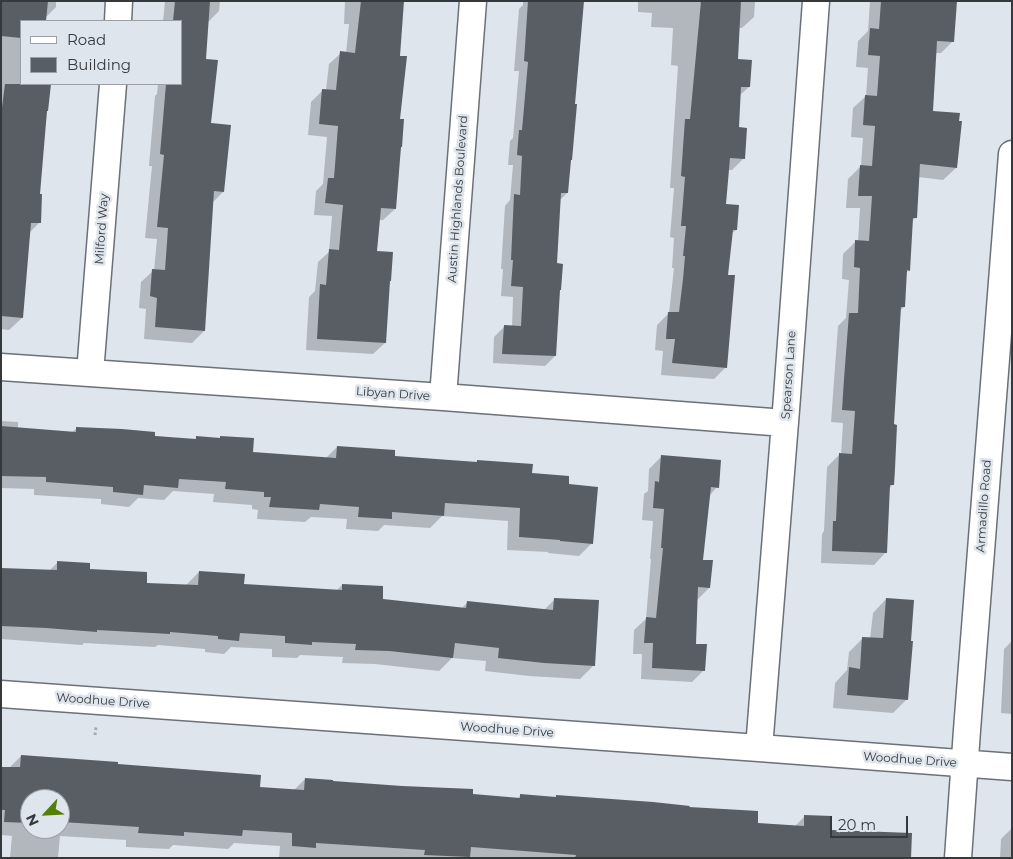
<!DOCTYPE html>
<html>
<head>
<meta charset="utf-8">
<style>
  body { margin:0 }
  #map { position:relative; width:1013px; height:859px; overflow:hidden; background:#dfe5ed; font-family:Montserrat,sans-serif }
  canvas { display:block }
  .frame { position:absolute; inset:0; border:2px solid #36393c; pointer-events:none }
  .legend { position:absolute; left:20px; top:20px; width:162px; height:65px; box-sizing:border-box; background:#dfe5ed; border:1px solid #9ba0a6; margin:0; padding:6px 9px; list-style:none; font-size:15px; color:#36393c }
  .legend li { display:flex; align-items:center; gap:10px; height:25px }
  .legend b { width:25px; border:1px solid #9ba0a6 }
  .north { position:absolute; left:20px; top:789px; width:50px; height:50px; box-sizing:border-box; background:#dfe5ed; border:1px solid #9ba0a6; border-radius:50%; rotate:245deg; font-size:14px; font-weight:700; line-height:20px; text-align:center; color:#36393c }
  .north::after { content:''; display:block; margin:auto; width:18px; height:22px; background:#537f06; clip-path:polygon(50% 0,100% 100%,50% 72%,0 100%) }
  .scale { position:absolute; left:830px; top:816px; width:78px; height:22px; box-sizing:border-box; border:2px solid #36393c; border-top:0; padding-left:6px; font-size:15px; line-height:18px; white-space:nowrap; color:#36393c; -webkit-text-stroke:4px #dfe5ed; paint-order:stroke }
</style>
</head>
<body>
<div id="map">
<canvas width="1013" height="859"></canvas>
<div class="frame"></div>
<ul class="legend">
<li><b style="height:6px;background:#fff"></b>Road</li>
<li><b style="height:14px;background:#595e64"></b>Building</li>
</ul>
<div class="north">N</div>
<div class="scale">20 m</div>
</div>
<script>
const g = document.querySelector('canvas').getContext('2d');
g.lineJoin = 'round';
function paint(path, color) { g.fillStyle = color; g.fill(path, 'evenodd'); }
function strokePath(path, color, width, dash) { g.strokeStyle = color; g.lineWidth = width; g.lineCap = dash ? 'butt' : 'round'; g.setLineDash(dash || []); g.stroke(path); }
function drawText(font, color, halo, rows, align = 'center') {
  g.font = font + ' Montserrat,sans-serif'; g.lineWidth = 5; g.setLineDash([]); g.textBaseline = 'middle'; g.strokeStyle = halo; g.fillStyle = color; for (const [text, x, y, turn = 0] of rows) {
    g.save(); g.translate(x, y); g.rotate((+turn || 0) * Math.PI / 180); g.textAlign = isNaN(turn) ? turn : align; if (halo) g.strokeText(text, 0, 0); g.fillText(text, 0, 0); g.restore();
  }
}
paint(new Path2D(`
  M 1,1 L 56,1 L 56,7 L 46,17 L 45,21 L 21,21 L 21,84 L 49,84 L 38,195 L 39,223 L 29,233 L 22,318 L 9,330 L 1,329 Z
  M 165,1 L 220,1 L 219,11 L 207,23 L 204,60 L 210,124 L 223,192 L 212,203 L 204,331 L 192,343 L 144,339 L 146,309 L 139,308 L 141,282 L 153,271 L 154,271 L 157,239 L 145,238 L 152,166 L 149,166 L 155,96 L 157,94 L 158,84 L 181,84 L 181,21 L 163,21 Z
  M 345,1 L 403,1 L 399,57 L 399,120 L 395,209 L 383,220 L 378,220 L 376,252 L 385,343 L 373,354 L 306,350 L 309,297 L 315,291 L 318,262 L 329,252 L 332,216 L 314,215 L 316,191 L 323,184 L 327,137 L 308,135 L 311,102 L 323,90 L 326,90 L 329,64 L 341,53 L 346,53 L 349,24 L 344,24 Z
  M 523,1 L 582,1 L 567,193 L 559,201 L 555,265 L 555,356 L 545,366 L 493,363 L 494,337 L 504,327 L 512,327 L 513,297 L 501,296 L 503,269 L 501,269 L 505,206 L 510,200 L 513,165 L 508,165 L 510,141 L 513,138 L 519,71 L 514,71 L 519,9 L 523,5 Z
  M 638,1 L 755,1 L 754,17 L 742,28 L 739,28 L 737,60 L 749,87 L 739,96 L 737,128 L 744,158 L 732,170 L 728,170 L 725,205 L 736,230 L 731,234 L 727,276 L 726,367 L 714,379 L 661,375 L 663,351 L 655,350 L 657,325 L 669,313 L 674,268 L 672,268 L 674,238 L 670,237 L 674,188 L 670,188 L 678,66 L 671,65 L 673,28 L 651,27 L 652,13 L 638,12 Z
  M 870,1 L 946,1 L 953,41 L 941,53 L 935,53 L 931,112 L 956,168 L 943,180 L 918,177 L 916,217 L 911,222 L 909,270 L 906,273 L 904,307 L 899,311 L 892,426 L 893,484 L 889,489 L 886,552 L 874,565 L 821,563 L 822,534 L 824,531 L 827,467 L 839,455 L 841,455 L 843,423 L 831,422 L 838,326 L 846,318 L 849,280 L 842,279 L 843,254 L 856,241 L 858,242 L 860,208 L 846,208 L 848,179 L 861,166 L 863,138 L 851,137 L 853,108 L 866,96 L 868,68 L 856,67 L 858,41 L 868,31 Z
  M 1,421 L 18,422 L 18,428 L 71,433 L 77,428 L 194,440 L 197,437 L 219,439 L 221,437 L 252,453 L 326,458 L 337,447 L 394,457 L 475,463 L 477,461 L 531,474 L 567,485 L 592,543 L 579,556 L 548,553 L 548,552 L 507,550 L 508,521 L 442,516 L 430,528 L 384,525 L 378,531 L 346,529 L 347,519 L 311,517 L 305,522 L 257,519 L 258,510 L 252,509 L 252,505 L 213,502 L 214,494 L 173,491 L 164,500 L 138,498 L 129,507 L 101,504 L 101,499 L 34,495 L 34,489 L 1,488 Z
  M 661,457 L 717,487 L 709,496 L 702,561 L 709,588 L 697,600 L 694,645 L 704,670 L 692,682 L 641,679 L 642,654 L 633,654 L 634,630 L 646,619 L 651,559 L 650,559 L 653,521 L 642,520 L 644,494 L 648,491 L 649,469 Z
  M 58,562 L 145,584 L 185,586 L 199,572 L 243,586 L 336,591 L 342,585 L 382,600 L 462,608 L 467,603 L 544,610 L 555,599 L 594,665 L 580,679 L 529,676 L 485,671 L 486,661 L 452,658 L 439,671 L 375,664 L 342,663 L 343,657 L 300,655 L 297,658 L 272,657 L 272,649 L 231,647 L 224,654 L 205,652 L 205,649 L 158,645 L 155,647 L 84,643 L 82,645 L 1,639 L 1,569 L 49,571 Z
  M 886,599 L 907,699 L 893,713 L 833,708 L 835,683 L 847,670 L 849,652 L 863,638 L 870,639 L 873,613 Z
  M 1012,641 L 1012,714 L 1001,713 L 1004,649 Z
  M 21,756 L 117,765 L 259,788 L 294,790 L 305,779 L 517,799 L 520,796 L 554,798 L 556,796 L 756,825 L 794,827 L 805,816 L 830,831 L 910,858 L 326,858 L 305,857 L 304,858 L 279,858 L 280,846 L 234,843 L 228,849 L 173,845 L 169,849 L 126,847 L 126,840 L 60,836 L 58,858 L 10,858 L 12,836 L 1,835 L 1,768 L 9,768 ZM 30,799 L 60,799 L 60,829 L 30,829 Z
  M 1011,829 L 1012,858 L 1000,858 L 1001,839 Z`), '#0003');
paint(new Path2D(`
  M 2,1 L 48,1 L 46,21 L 21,21 L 21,38 L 1,36 Z
  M 175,1 L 210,1 L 206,59 L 218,60 L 211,123 L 231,125 L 224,192 L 214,191 L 205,331 L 155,327 L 157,298 L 150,296 L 152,269 L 165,270 L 168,228 L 157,227 L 164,155 L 160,154 L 166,84 L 181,84 L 181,21 L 173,21 Z
  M 361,1 L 404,1 L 400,56 L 407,56 L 400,119 L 404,119 L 402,147 L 401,147 L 396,209 L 381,208 L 377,251 L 393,252 L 391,281 L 390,281 L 386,343 L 317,339 L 320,284 L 326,285 L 329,249 L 339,250 L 343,205 L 325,203 L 328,178 L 334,178 L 338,126 L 319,124 L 322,89 L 336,90 L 340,51 L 355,53 Z
  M 528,1 L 584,1 L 575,104 L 577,104 L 572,160 L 571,160 L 568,193 L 561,193 L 557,263 L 563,264 L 561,290 L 560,290 L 556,356 L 502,354 L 504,325 L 521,326 L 523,287 L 511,286 L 513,260 L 511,260 L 514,194 L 520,195 L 522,156 L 517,155 L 519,130 L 522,130 L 528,62 L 524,61 Z
  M 701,1 L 741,1 L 738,59 L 752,60 L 750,87 L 741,87 L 739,127 L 747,128 L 745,159 L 730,158 L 726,204 L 739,205 L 737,230 L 733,230 L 728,275 L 735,275 L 727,368 L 672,363 L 675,339 L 666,339 L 668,312 L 679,312 L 683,279 L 685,256 L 683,256 L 686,226 L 681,226 L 685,177 L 681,176 L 685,119 L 690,119 Z
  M 881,1 L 957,1 L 954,42 L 937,41 L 933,111 L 960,113 L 959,121 L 962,121 L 957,168 L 920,164 L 917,218 L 913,218 L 910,271 L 907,270 L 905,307 L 901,307 L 894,424 L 897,425 L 895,469 L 894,485 L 890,485 L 887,553 L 832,551 L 833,521 L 836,521 L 839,453 L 852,454 L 855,411 L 842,410 L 844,379 L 849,313 L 858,313 L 860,268 L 854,267 L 855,240 L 869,241 L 872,196 L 858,196 L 860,165 L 872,166 L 875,126 L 863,125 L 865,95 L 877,96 L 880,56 L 868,55 L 870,28 L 879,29 Z
  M 5,84 L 51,84 L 48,111 L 47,111 L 40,194 L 42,194 L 41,223 L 31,223 L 23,318 L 1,316 L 1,115 Z
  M 1,426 L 76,432 L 76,427 L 122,429 L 155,432 L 155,436 L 196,439 L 196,436 L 220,438 L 220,436 L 254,438 L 253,452 L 336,458 L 337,446 L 395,450 L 395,456 L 477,462 L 477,460 L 533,464 L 532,473 L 569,476 L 569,484 L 598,487 L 593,544 L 560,541 L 560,540 L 519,537 L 520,508 L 445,503 L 444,516 L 392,512 L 392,519 L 358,517 L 359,507 L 320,504 L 319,510 L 269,507 L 271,497 L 264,497 L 264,492 L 225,489 L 226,482 L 179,479 L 178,488 L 144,485 L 143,495 L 113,492 L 113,487 L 46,482 L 46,477 L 1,476 Z
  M 661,455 L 721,460 L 719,488 L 711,487 L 703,560 L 713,560 L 710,588 L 698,587 L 696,644 L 707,644 L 705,671 L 652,668 L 653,643 L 644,643 L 646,617 L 656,618 L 663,548 L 661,548 L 664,509 L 653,508 L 655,481 L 659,482 Z
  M 57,561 L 90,563 L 90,569 L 147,572 L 147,583 L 198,585 L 199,571 L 245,574 L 244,584 L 342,590 L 342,584 L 383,586 L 383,599 L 466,608 L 467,601 L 553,610 L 554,598 L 599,600 L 595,666 L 544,663 L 498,658 L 499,648 L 455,643 L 453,658 L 389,651 L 355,650 L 356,644 L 312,642 L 312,645 L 285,643 L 285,636 L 240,633 L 239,641 L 218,639 L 218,636 L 170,632 L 170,634 L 97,630 L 97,632 L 46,628 L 1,626 L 1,568 L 57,570 Z
  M 886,598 L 914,600 L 911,641 L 913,641 L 908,700 L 847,695 L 849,667 L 860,669 L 862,637 L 883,638 Z
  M 21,755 L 118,762 L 118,764 L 261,775 L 260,787 L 304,790 L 305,778 L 333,780 L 333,781 L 402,786 L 473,789 L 473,794 L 520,798 L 520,794 L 556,797 L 556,795 L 653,802 L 690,806 L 689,807 L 758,811 L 758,823 L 804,826 L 804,815 L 832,816 L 831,830 L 912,833 L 911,858 L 575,858 L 576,855 L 471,847 L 470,857 L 424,855 L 425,850 L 316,843 L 316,848 L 292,846 L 292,833 L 243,830 L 242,836 L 184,832 L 184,836 L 138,833 L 139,827 L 62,822 L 62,824 L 60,824 L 60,799 L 30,799 L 30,823 L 4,822 L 5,810 L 1,810 L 1,767 L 20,767 Z`), '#595e64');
const minor = new Path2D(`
  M 118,21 L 119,1
  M 1,367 L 443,397 L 785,423
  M 90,373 L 113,84
  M 443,397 L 473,1
  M 1,694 L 759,748 L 1012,767
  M 759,748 L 787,397 L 816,1
  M 958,858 L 967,730 L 1012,154`);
strokePath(minor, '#6b7177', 29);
strokePath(new Path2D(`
  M 95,735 L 96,727`), '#a5aab1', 3, [2.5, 2.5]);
strokePath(minor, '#fff', 26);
drawText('12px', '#36393c', '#dfe5ed', [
  ["Austin Highlands Boulevard",458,199,-86],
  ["Milford Way",102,229,-86],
  ["Spearson Lane",789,375,-86],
  ["Libyan Drive",393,394,4],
  ["Armadillo Road",984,506,-86],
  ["Woodhue Drive",103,701,4],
  ["Woodhue Drive",507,730,4],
  ["Woodhue Drive",910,760,4]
]);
</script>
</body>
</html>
